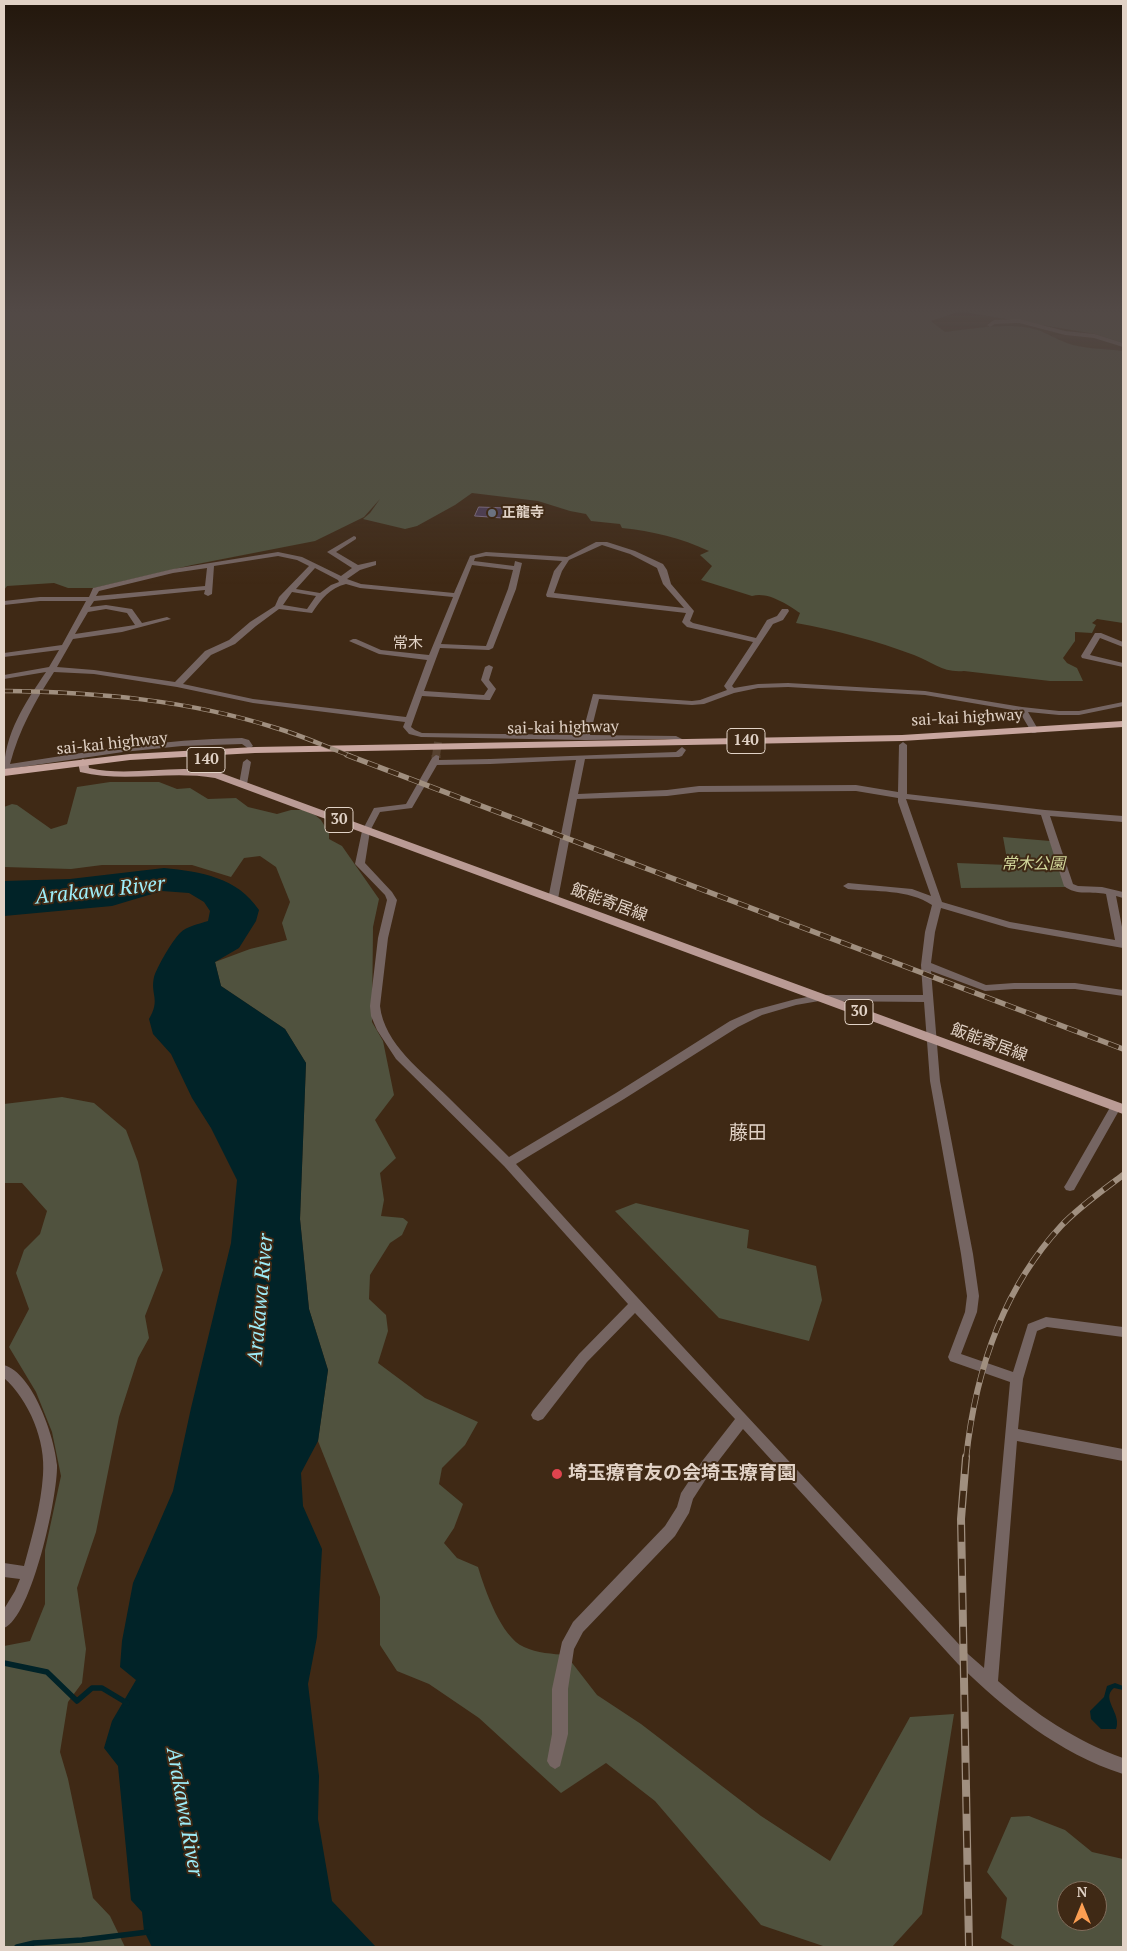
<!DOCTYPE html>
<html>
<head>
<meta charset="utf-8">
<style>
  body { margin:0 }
  #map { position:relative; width:1127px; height:1951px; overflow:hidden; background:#3f2915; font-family:"PT Serif",serif }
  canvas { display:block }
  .frame { position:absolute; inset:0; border:5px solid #e1d2c6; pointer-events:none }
  .north { position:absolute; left:1057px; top:1881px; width:50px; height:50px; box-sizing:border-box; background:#3f2915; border:1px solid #806d5c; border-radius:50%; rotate:0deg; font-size:14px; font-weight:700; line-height:20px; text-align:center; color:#e1d2c6 }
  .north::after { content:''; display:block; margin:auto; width:18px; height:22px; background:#fb9e52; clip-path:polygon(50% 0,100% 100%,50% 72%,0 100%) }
</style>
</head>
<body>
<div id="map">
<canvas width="1127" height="1951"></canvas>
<div class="frame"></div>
<div class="north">N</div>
</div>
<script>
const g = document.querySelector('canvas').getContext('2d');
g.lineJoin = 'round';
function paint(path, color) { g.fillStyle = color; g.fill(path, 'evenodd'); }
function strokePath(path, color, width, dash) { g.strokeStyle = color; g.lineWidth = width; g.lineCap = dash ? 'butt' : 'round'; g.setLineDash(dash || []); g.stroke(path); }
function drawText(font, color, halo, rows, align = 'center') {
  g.font = font + ' "PT Serif","Noto Sans JP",serif'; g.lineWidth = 4; g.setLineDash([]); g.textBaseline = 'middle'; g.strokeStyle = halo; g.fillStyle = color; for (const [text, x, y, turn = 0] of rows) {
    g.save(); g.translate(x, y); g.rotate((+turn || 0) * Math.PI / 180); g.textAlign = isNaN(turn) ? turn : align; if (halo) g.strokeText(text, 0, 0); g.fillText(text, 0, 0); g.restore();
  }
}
paint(new Path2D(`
  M 4,312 L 958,312 L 931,321 L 945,332 C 973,329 1001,323 1030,328 C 1046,331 1058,341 1073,345 C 1089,349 1107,349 1123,351 L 1123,623 L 1097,619 L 1092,623 L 1096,625 L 1092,633 L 1075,632 L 1075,641 L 1063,658 L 1067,663 L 1077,668 L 1083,681 L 1050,681 L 964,671 C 943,673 934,663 914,655 C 877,641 835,630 796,623 L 800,613 C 788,605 768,591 752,596 L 701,580 L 712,566 L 700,555 L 709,551 C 681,538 652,531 622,528 L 620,524 L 591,521 L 586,514 L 570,511 L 538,501 L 472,493 L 455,505 L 417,526 L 405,529 L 363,519 L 370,513 L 380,499 L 364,517 L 315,541 L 192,565 L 94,588 L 68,588 L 54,583 L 7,586 L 4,590 Z
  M 964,312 L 1123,312 L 1123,343 L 1095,334 Z
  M 110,782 L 159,782 L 177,789 L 190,788 L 208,799 L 236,798 L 248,807 L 277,814 L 291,810 L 303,810 L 315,815 L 321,820 L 329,833 L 329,839 L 342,846 L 379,899 L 373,927 L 372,1022 L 383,1041 L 394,1095 L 375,1120 L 396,1158 L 380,1173 L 384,1200 L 381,1216 L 403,1218 L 408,1222 L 402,1235 L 390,1243 L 370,1275 L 369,1299 L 386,1315 L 388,1331 L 378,1363 L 425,1398 L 478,1422 L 465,1445 L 442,1468 L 439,1484 L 463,1504 L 454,1528 L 444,1543 L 457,1558 L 478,1567 C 485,1590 501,1637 524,1647 C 537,1653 553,1654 566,1655 L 597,1695 L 641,1724 L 761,1816 L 830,1861 L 910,1717 L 954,1714 L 922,1914 L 892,1947 L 826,1947 L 761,1925 L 655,1801 L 606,1763 L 561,1793 L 479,1718 L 429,1684 L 397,1671 L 380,1645 L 380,1597 L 318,1441 L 328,1370 L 309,1309 L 300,1219 L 306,1063 L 285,1029 L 221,986 L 215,962 L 250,949 L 287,940 L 282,923 L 290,902 L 276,867 L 260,856 L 244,858 L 231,877 L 192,865 L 102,865 L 71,869 L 4,867 L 4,807 L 12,804 L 17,805 L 51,829 L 67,824 L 77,787 Z
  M 1003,837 L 1050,841 L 1066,887 L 961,888 L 957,863 L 1008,865 Z
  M 62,1097 L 94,1103 L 126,1130 L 138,1162 L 163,1270 L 145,1316 L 149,1338 L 138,1358 L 119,1417 L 96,1532 L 77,1588 L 86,1649 L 82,1683 L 68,1702 L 60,1752 L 68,1779 L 93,1898 L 110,1916 L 125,1947 L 4,1947 L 4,1646 L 30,1641 L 45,1604 L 45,1550 L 61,1476 L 52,1432 L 36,1392 L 9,1347 L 29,1309 L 16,1273 L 24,1250 L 40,1234 L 47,1211 L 22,1183 L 4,1183 L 4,1104 Z
  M 636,1203 L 749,1230 L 747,1248 L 816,1266 L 822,1300 L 809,1341 L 719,1318 L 615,1211 Z
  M 1029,1816 L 1065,1830 L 1092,1852 L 1123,1859 L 1123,1947 L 1016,1947 L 1001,1938 L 1007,1898 L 987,1872 L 1011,1817 ZM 1067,1891 L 1097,1891 L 1097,1921 L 1067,1921 Z`), '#50523e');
paint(new Path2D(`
  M 164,868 C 201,872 237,877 259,910 L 256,921 L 239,948 L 215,962 L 221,986 L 285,1029 L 306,1063 L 300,1219 L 309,1309 L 328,1370 L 318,1441 L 301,1473 L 303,1506 L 322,1549 L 317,1637 L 308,1684 L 319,1776 L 318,1819 L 332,1901 L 376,1947 L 152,1947 L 144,1931 L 142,1912 L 131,1900 L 118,1766 L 104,1748 L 112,1721 L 136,1680 L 120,1667 L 122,1641 L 133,1583 L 173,1491 L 191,1408 L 231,1243 L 237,1180 L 211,1128 L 192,1098 L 171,1054 L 153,1034 L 149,1019 C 161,999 150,995 154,977 C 157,967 172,941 180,933 C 187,926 199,924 208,921 L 210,911 L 204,902 L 189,893 L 162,891 L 112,906 L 4,916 L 4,881 L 70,879 Z
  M 1115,1683 L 1123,1686 L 1123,1690 L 1114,1688 C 1100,1699 1122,1713 1116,1729 L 1101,1729 L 1091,1719 L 1090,1711 L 1104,1697 L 1107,1686 Z`), '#012328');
strokePath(new Path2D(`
  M 4,1663 L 47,1672 L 77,1701 L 92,1688 L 102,1688 L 127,1703
  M 17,1947 L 34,1943 L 82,1940 L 148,1932`), '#012328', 5.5);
const building = new Path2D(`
  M 479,507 L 506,508 L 503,518 L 475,516 Z`);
paint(building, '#4c3b55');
strokePath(building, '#85738e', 1);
strokePath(new Path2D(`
  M 436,756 L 438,742`), '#574230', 8, [8, 4]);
strokePath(new Path2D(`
  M 436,758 L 436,755`), '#574230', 9, [9, 5]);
paint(new Path2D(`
  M 1019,319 L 1065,331 L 1095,334 L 1123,343 L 1123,347 L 1094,338 L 1065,335 L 1019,323 L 995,324 L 990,327 L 987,325 L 994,320 Z
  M 354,536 L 356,537 L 356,539 L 336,552 L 358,565 L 376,561 L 376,565 L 360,570 L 347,579 L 361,584 L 454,593 L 470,556 L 486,552 L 567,557 L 596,542 L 607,542 L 635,551 L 663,564 L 667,570 L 671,584 L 694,611 L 690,621 L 693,623 L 756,638 L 767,620 L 777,616 L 782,609 L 788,609 L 789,611 L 783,620 L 773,624 L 732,686 L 734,688 L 758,684 L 788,683 L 925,691 L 1022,707 L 1059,711 L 1079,711 L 1123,702 L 1123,706 L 1079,715 L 1059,715 L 1028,712 L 1039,731 L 1035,733 L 1032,733 L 1019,711 L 925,695 L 788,687 L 758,688 L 734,693 L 704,704 L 692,705 L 599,699 L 590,735 L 676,736 L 688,742 L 684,745 L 674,740 L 665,739 L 585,740 L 421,737 L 409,734 L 403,727 L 405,722 L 253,703 L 177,687 L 94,674 L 54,672 C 35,701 19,730 10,764 C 87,752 164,739 242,738 L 249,740 L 253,746 L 249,749 L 242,744 L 182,746 L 123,752 L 8,769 L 4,772 C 4,734 25,703 46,672 L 4,679 L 4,675 L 49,667 L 59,650 L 4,657 L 4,653 L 62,645 L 86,601 L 40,601 L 4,605 L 4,601 L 40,597 L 89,597 L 93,588 L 173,569 L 278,552 L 302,557 L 341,576 L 352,568 L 327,552 ZM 602,545 L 630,554 L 657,568 L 663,584 L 684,608 L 554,593 L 562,571 L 569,560 ZM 278,556 L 297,560 L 309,566 L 279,597 L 275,606 L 250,622 L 229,640 L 205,651 L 175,682 L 94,670 L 57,667 L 73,639 L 122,632 L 171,619 L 167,617 L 142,623 L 132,609 L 106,605 L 90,607 L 94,601 L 205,590 L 204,594 L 208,596 L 212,594 L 214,566 ZM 486,556 L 562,561 L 554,571 L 546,595 L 547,597 L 686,613 L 682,622 L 687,627 L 753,642 L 724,686 L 727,690 L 700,700 L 692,701 L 593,694 L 582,735 L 422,733 L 415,730 L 411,727 L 422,696 L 487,700 L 490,700 L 496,689 L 489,680 L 493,667 L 489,665 L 485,667 L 481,680 L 488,689 L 484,695 L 424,691 L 440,648 L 489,650 L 493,648 L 516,589 L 522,563 L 515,561 L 514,566 L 474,561 L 475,558 ZM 472,565 L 513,570 L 508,589 L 486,646 L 441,644 ZM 207,568 L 205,586 L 96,596 L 99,591 L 173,573 ZM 315,568 L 338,580 L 339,582 L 331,585 L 320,593 L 296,589 ZM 346,584 L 360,588 L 453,597 L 429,655 L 381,650 L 356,639 L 353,639 L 349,641 L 379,654 L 427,660 L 406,717 L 253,699 L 183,684 L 211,655 L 235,644 L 256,626 L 279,609 L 312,613 C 321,599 330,588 346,584 ZM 292,592 L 316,596 L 307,609 L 283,605 ZM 106,609 L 127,613 L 135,625 L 75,634 L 88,612 Z
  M 1095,633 L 1101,633 L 1123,642 L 1123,647 L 1100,638 L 1090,655 L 1123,663 L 1123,667 L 1082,658 L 1081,656 Z
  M 903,742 L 907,745 L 907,794 L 1045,810 L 1123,816 L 1123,822 L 1050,816 L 1073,884 L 1078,886 L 1102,887 L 1123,892 L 1123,898 L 1116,896 L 1123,932 L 1123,948 L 1009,928 L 941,908 L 935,932 L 931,963 L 986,985 L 1014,983 L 1075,983 L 1123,990 L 1123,996 L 1075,989 L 1014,989 L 985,991 L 931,971 L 940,1081 L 973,1254 L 979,1296 L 977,1312 L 961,1354 L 1013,1372 L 1028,1324 L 1046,1317 L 1123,1327 L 1123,1337 L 1047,1327 L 1037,1331 L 1023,1379 L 1018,1429 L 1123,1449 L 1123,1461 L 1017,1441 L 998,1681 C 1035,1714 1076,1741 1123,1758 L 1123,1774 C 1058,1753 1006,1710 958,1664 L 743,1429 L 713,1468 L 693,1499 L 689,1513 L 675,1536 L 583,1632 L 574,1649 L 568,1689 L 568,1734 L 560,1766 L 555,1769 L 550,1766 L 547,1761 L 552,1734 L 552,1689 L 562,1642 L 573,1622 L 665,1526 L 677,1507 L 681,1493 L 703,1460 L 735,1419 L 635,1313 L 587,1362 L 543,1419 L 538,1421 L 533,1419 L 531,1415 L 533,1411 L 579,1354 L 628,1304 L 504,1166 L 396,1059 L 377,1030 L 371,1016 L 370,1006 L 378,938 L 387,900 L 385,895 L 355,864 L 362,831 L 374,808 L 406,804 L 432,758 L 436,755 L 439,756 L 439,760 L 490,759 L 676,752 L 682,747 L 686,750 L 682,756 L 679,757 L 585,759 L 578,794 L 667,790 L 699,786 L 856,785 L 898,792 L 899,745 ZM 576,760 L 548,899 L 553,902 L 558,899 L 577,799 L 667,796 L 699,792 L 856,791 L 898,798 L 898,802 L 931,896 L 912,889 L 848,883 L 843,886 L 848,889 C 876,892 908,889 932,905 L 925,932 L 921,965 L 923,995 L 819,995 L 796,999 L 755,1010 L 730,1021 L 616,1093 L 509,1157 C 489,1137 468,1117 448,1097 C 423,1072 384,1044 380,1006 L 388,938 L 397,900 L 392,892 L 365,863 L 370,831 L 380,812 L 412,808 L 437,765 L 490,764 ZM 906,799 L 1041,815 L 1064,886 C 1076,896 1093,891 1106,894 L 1115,940 L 1010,922 L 942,902 ZM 819,1001 L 924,1002 L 930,1081 L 961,1254 L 967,1296 L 965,1312 L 948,1357 L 950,1361 L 1010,1382 L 984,1668 L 968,1654 C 817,1490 664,1329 516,1164 L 624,1099 L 738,1027 L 762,1015 L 796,1005 Z
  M 247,759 L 251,762 L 247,784 L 243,787 L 239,784 L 243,762 Z
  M 1116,1103 L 1120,1104 L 1121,1107 L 1074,1190 L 1070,1191 L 1066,1190 L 1064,1187 L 1066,1184 L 1112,1104 Z
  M 4,1365 C 33,1373 55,1438 57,1465 C 58,1495 32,1617 4,1628 L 4,1609 L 15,1591 L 20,1579 L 4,1577 L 4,1563 L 24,1566 C 32,1536 41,1506 43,1475 C 46,1441 29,1400 4,1378 Z`), '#756562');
paint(new Path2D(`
  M 83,759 L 88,762 L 89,768 C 133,778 177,762 221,773 L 1123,1104 L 1123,1114 L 215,778 C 170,770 125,783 80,772 L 78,762 Z`), '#ba9b95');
paint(new Path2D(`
  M 1123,721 L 1123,727 L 902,741 L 255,753 L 130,760 L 4,776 L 4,769 L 130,754 L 255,747 L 902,735 Z`), '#c8a69f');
const railFar3 = new Path2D(`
  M 4,691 C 96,692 188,700 276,728 C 301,735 326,747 351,756`);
const railFar2 = new Path2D(`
  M 347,755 L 1123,1049`);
const railFar1 = new Path2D(`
  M 966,1459 C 975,1373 1002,1290 1061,1226 C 1079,1207 1102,1191 1123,1175`);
const rail = new Path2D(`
  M 966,1457 L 961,1519 L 969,1947`);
strokePath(railFar3, '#a08f7f', 4.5);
strokePath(railFar2, '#a08f7f', 5.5);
strokePath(railFar1, '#a08f7f', 6);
strokePath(rail, '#a08f7f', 8);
strokePath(railFar3, '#3f2915', 3, [9]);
strokePath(railFar2, '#3f2915', 4, [11]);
strokePath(railFar1, '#3f2915', 4.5, [13]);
strokePath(rail, '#3f2915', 5.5, [17]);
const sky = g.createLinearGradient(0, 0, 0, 585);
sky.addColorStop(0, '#23170c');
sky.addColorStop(0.53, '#524946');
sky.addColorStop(1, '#52494600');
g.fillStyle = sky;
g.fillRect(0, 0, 1127, 585);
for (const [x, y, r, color] of [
  [492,513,5,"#6b7280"],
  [557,1474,6,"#e0444e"]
]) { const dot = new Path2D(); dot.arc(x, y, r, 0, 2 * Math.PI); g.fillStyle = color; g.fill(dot); strokePath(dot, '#3f2915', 2); }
drawText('bold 14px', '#e1d2c6', '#3f2915', [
  ["正龍寺",502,513]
], 'left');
drawText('15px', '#e1d2c6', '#3f2915', [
  ["常木",408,644]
]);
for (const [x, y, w] of [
  [746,741,38],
  [206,760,38],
  [339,820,28],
  [859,1012,28]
]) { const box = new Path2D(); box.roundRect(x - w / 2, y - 12.5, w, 25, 4); g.fillStyle = '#3f2915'; g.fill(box); strokePath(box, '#e1d2c6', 1); }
drawText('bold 15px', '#e1d2c6', null, [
  ["140",746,741],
  ["140",206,760],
  ["30",339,820],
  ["30",859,1012]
]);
drawText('16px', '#e1d2c6', '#3f2915', [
  ["sai-kai highway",967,718,-3],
  ["sai-kai highway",563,728,-1],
  ["sai-kai highway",112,744,-6],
  ["飯能寄居線",609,903,20],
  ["飯能寄居線",989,1043,20]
]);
drawText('italic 16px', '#d1d69a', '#3f2915', [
  ["常木公園",1033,864]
]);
drawText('19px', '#e1d2c6', '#3f2915', [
  ["藤田",748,1134]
]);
drawText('bold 19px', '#e1d2c6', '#3f2915', [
  ["埼玉療育友の会埼玉療育園",568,1474]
], 'left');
drawText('italic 21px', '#9eedf9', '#3f2915', [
  ["Arakawa River",100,891,-6],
  ["Arakawa River",261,1299,-85],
  ["Arakawa River",184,1812,80]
]);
</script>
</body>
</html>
